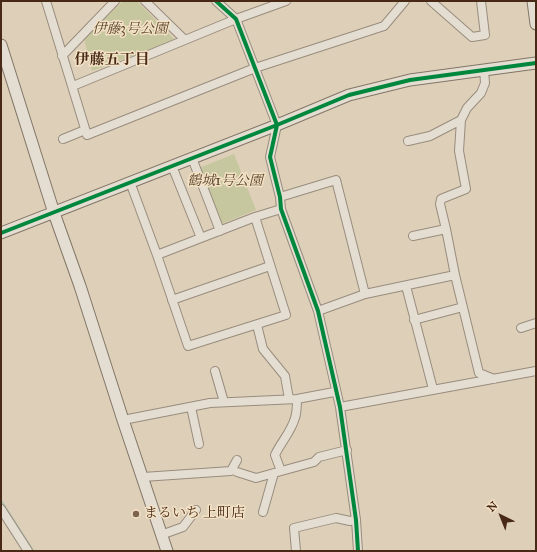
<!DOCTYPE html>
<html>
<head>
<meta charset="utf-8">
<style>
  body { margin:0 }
  #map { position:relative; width:537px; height:552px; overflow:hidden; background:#ded0b8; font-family:"IM FELL Great Primer",serif }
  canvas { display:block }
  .frame { position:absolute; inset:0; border:2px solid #472915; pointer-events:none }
  .north { position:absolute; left:481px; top:496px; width:40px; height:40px; -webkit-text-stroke:3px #f4e2c6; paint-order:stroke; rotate:317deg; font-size:11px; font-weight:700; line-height:16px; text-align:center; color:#472915 }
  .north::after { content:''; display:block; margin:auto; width:14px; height:18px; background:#472915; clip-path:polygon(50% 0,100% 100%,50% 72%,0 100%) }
</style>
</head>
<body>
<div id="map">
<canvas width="537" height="552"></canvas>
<div class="frame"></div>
<div class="north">N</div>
</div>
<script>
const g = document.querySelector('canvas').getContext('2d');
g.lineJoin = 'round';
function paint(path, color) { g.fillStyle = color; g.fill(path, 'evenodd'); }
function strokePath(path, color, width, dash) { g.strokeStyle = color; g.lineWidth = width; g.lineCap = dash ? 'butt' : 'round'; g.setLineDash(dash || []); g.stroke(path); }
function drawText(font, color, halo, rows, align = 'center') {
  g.font = font + ' "IM FELL Great Primer","Noto Serif JP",serif'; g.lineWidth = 3; g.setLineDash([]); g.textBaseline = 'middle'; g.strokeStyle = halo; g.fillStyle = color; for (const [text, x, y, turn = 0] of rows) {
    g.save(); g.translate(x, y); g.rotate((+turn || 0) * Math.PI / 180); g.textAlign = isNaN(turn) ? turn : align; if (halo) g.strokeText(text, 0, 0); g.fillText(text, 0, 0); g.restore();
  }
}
paint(new Path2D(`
  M 123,1 L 137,1 L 175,40 L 92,71 L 84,39 Z
  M 234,154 L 256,210 L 221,224 L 199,168 Z`), '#c6c69f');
strokePath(new Path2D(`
  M 1,501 L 33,551`), '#aebfac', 2.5);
const street = new Path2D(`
  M 46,1 L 87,135 L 255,68 L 384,26 L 405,1
  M 145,1 L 185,40
  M 216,1 L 236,19 L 277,125 L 270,157 L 280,197 L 281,209 L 318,311 L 340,407 L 356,520 L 358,551
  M 431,1 L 472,37 L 485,35 L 481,1
  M 62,56 L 115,1
  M 73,86 L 236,19 L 286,1
  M 461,120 L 459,151 L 466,189 L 441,199 L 440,204 L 446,229 L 455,275 L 479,373 L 494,379
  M 63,139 L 85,130
  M 408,141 L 430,136 L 461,120 L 467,108 L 481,93 L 485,83 L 484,69
  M 192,158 L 220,231
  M 172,166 L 201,238
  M 130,182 L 157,255 L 188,346 L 286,315 L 255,217
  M 280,197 L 336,180 L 365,294
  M 413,236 L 446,229
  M 157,255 L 255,217 L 281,209
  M 406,286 L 433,389
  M 172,300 L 267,267
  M 318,311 L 365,294 L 455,275
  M 414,320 L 463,307
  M 257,325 L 263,349 L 285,376 L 289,399
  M 521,328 L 536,323
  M 215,371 L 224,402
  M 191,407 L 199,444
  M 340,407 L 536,371
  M 123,420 L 210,403 L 297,399 L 334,392
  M 281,471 L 275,455 C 281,442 291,432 295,418 C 297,412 297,405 297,399
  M 237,472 L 256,478 L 314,462 L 319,457 L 347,450
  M 143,477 L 231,471 L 237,460
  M 1,509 L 28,551
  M 263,512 L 274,473
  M 161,535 L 183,527 L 196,510
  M 296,551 L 294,528 L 336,518 L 350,521 L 356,520`);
const secondary = new Path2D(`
  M 533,1 L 536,24
  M 1,45 L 54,213 L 80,286 L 123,420 L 167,551
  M 1,233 L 277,125 L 349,95 L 410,80 L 536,63`);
strokePath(street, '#988c7d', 10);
strokePath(secondary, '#827667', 13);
strokePath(street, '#e4ddd1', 8);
strokePath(secondary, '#e4ddd1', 11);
strokePath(new Path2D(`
  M 216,1 L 236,19 L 277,125 L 270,157 L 280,197 L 281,209 L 318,311 L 340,407 L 356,520 L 358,551
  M 1,233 L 277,125 L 349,95 L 410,80 L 536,63`), '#00873e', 4);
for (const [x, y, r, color] of [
  [136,514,4,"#7c634e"]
]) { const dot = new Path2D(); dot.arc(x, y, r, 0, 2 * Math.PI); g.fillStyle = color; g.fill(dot); strokePath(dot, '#f4e2c6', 1.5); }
drawText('italic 14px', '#5d472d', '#f4e2c6', [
  ["伊藤3号公園",130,30],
  ["鶴城1号公園",225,182]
]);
drawText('14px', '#472915', '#f4e2c6', [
  ["まるいち 上町店",144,514]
], 'left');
drawText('bold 15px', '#472915', '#f4e2c6', [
  ["伊藤五丁目",112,60]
]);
</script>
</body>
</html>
